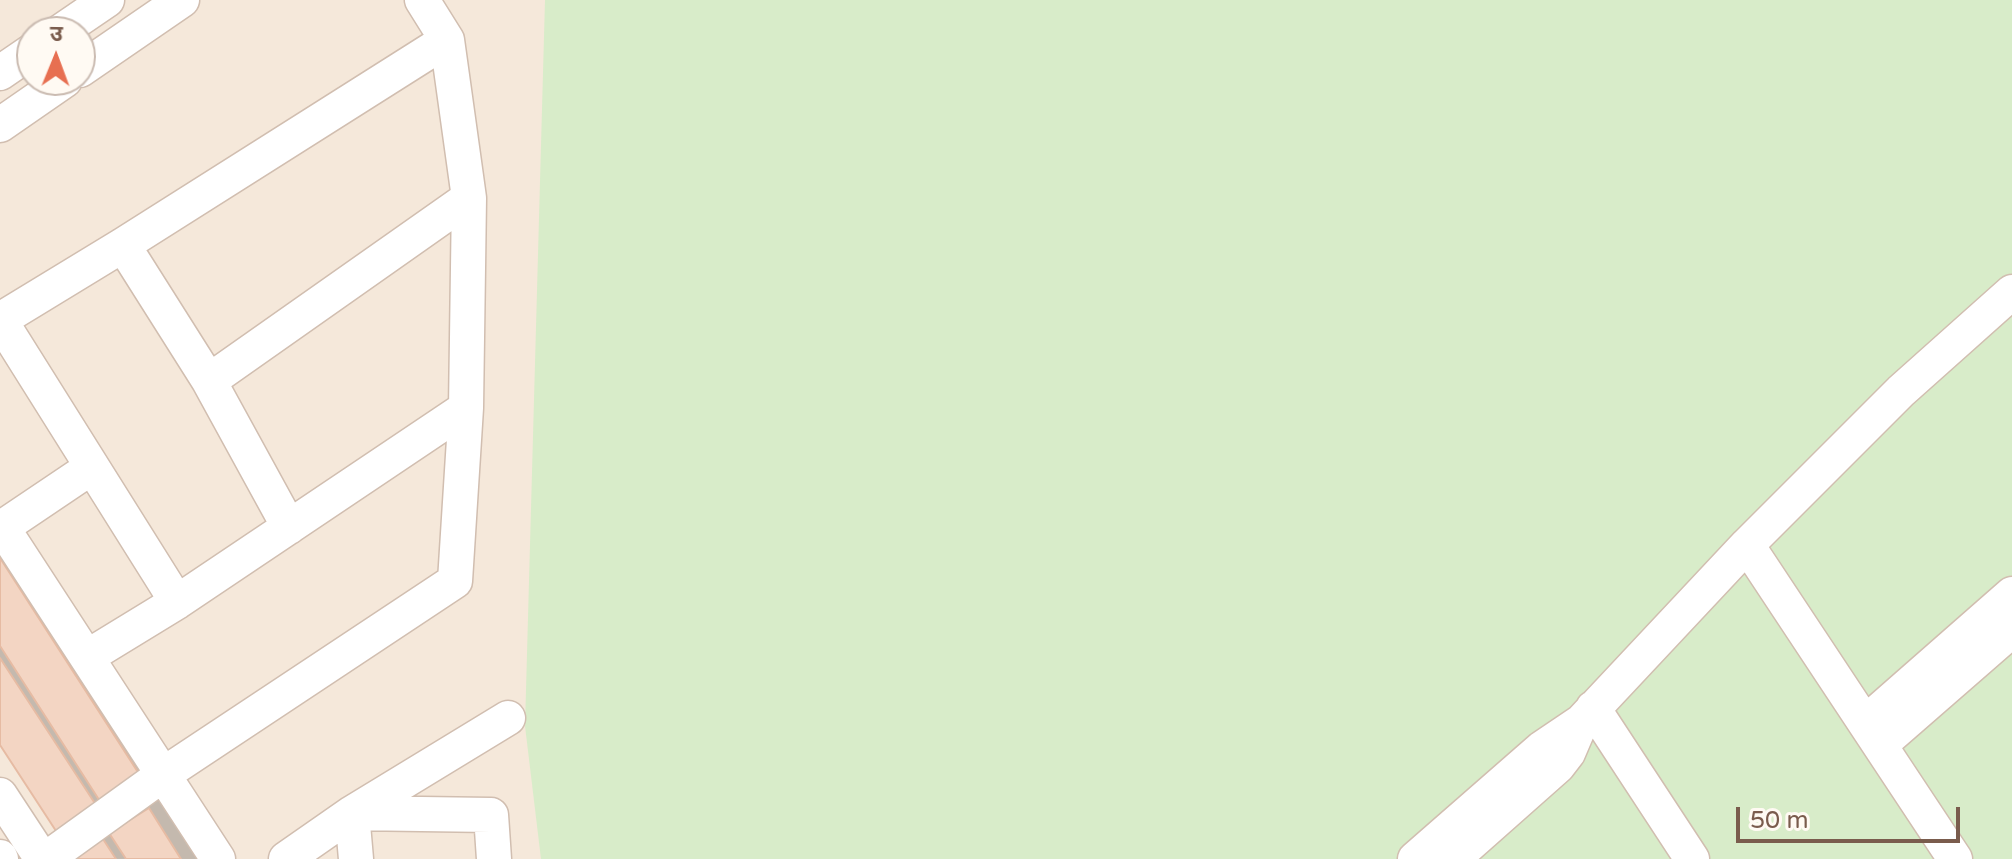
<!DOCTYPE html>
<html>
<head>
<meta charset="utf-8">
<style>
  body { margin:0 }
  #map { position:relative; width:2012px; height:859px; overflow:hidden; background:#fdf6ec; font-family:"Varela Round","Noto Sans Devanagari",sans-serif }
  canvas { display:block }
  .north { position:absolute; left:16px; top:16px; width:80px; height:80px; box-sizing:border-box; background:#fffaf3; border:2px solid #cabbb1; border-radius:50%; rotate:1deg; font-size:22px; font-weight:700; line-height:32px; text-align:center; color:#7a5c4d }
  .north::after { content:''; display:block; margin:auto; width:28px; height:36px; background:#e76f51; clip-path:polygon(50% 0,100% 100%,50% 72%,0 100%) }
  .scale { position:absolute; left:1736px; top:807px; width:224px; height:36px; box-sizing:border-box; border:4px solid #7a5c4d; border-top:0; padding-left:10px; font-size:24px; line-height:28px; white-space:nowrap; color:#7a5c4d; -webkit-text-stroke:6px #fffaf3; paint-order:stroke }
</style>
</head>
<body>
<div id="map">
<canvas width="2012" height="859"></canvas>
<div class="north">उ</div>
<div class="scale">50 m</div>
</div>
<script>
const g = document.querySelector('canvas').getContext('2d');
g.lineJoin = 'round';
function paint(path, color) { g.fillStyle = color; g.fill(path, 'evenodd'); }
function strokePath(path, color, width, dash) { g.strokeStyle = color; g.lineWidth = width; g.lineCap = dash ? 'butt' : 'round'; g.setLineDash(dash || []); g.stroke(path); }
paint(new Path2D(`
  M 0,0 L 621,0 L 645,859 L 0,859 ZM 32,32 L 80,32 L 80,80 L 32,80 Z`), '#f5e8da');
paint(new Path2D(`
  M 545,0 L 2012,0 L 2012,859 L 541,859 L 525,726 Z`), '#d8ecc9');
paint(new Path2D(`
  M 0,551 L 160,760 L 97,806 L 0,741 Z
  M 168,791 L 211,859 L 72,859 Z`), '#0003');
const building = new Path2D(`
  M 0,558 L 143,780 L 103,806 L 0,646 Z
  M 0,658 L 98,808 L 58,834 L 0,745 Z
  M 149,808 L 181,859 L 126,859 L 109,833 Z
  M 103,839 L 116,859 L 71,859 Z`);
paint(building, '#f3d5c3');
strokePath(building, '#e6bba3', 2);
const minor = new Path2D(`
  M 422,0 L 447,40
  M 60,32 L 107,0
  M 80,70 L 182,0
  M 0,73 L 32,51
  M 0,125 L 65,80
  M 123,245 L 209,381 L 289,527
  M 0,320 L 123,245 L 447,40 L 469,198 L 466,408 L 455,581 L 164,774 L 46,859
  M 0,320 L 177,602
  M 209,381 L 469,198
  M 2,527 L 218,859
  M 0,529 L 92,467
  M 1747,545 L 1955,859
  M 87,657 L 177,602 L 466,408
  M 1593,708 L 1692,859
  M 1865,723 L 2012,594
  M 1880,745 L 2012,630
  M 0,795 L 42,859
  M 0,857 L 1,859
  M 286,859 L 352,813 L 508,718
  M 356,859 L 352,813 L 491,815 L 494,859
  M 1415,859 L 1542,748 L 1582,721 L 1747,545 L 1901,391 L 2012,292
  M 1453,859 L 1558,766 L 1568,753 L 1580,725`);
strokePath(minor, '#d1beb0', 37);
strokePath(minor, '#fff', 34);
</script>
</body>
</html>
